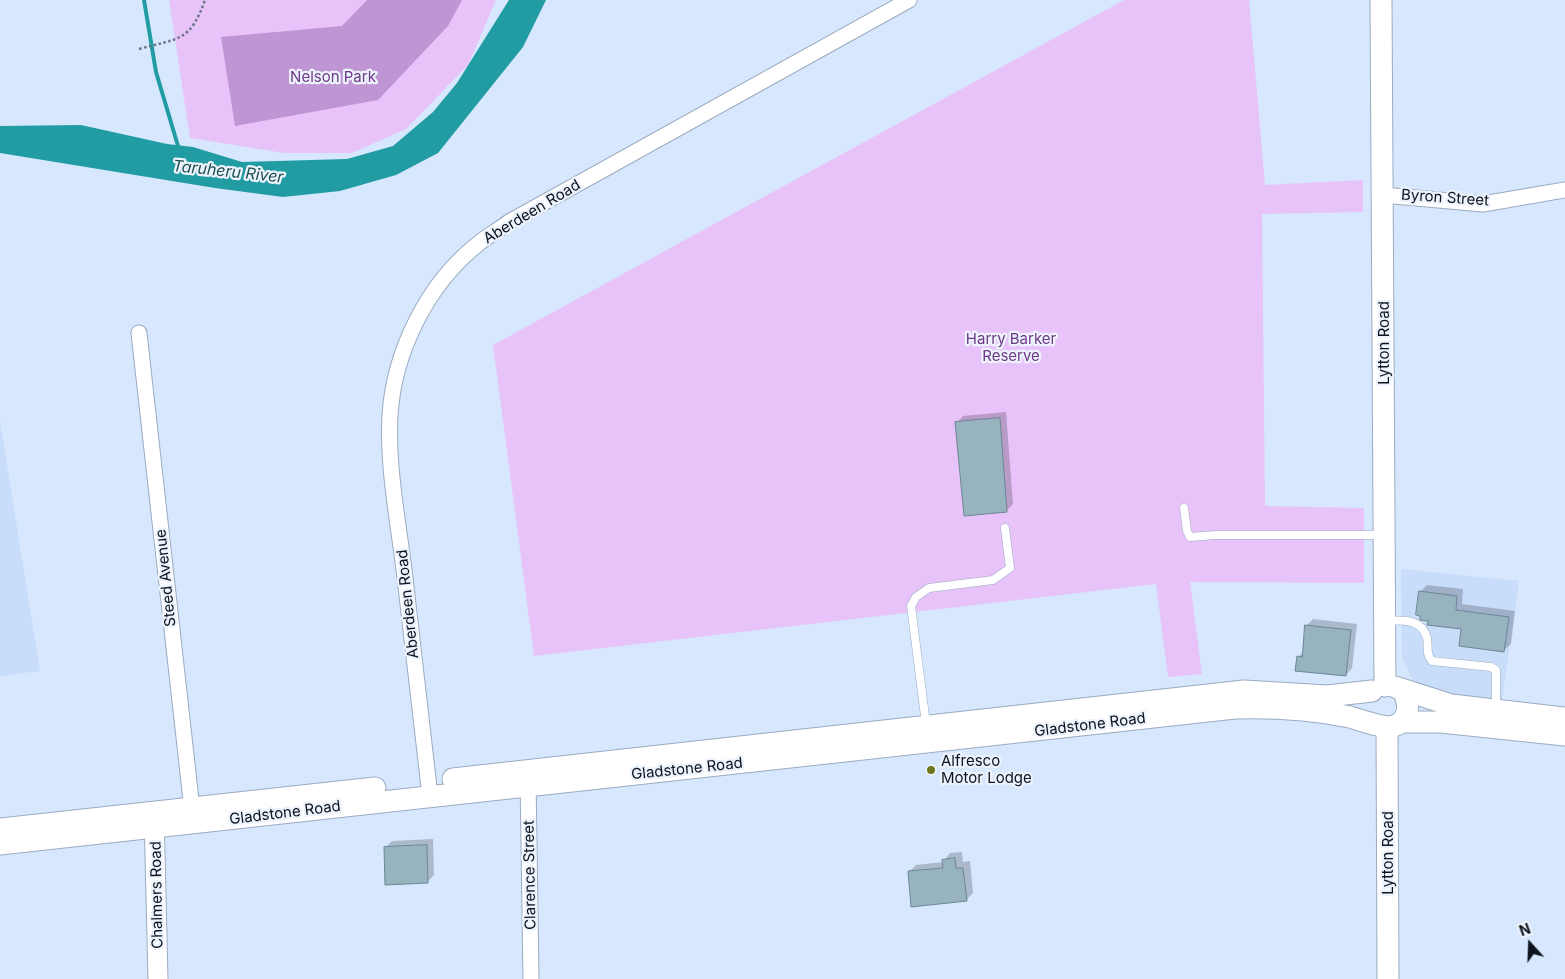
<!DOCTYPE html>
<html>
<head>
<meta charset="utf-8">
<style>
  body { margin:0 }
  #map { position:relative; width:1565px; height:979px; overflow:hidden; background:#d7e7fe; font-family:Inter,sans-serif }
  canvas { display:block }
  .north { position:absolute; left:1505px; top:919px; width:50px; height:50px; -webkit-text-stroke:4px #edf3fd; paint-order:stroke; rotate:340deg; font-size:14px; font-weight:700; line-height:20px; text-align:center; color:#0e141c }
  .north::after { content:''; display:block; margin:auto; width:18px; height:22px; background:#0e141c; clip-path:polygon(50% 0,100% 100%,50% 72%,0 100%) }
</style>
</head>
<body>
<div id="map">
<canvas width="1565" height="979"></canvas>
<div class="north">N</div>
</div>
<script>
const g = document.querySelector('canvas').getContext('2d');
g.lineJoin = 'round';
function paint(path, color) { g.fillStyle = color; g.fill(path, 'evenodd'); }
function strokePath(path, color, width, dash) { g.strokeStyle = color; g.lineWidth = width; g.lineCap = dash ? 'butt' : 'round'; g.setLineDash(dash || []); g.stroke(path); }
function drawText(font, color, halo, rows, align = 'center') {
  g.font = font + ' Inter,sans-serif'; g.lineWidth = 4.5; g.setLineDash([]); g.textBaseline = 'middle'; g.strokeStyle = halo; g.fillStyle = color; for (const [text, x, y, turn = 0] of rows) {
    g.save(); g.translate(x, y); g.rotate((+turn || 0) * Math.PI / 180); g.textAlign = isNaN(turn) ? turn : align; if (halo) g.strokeText(text, 0, 0); g.fillText(text, 0, 0); g.restore();
  }
}
paint(new Path2D(`
  M 0,421 L 40,671 L 0,676 Z
  M 1401,569 L 1519,581 L 1502,700 L 1436,692 L 1420,686 L 1412,679 L 1402,658 Z`), '#c8ddfa');
paint(new Path2D(`
  M 169,0 L 496,0 L 468,65 L 406,129 L 352,153 L 284,153 L 190,138 Z
  M 1124,0 L 1249,0 L 1265,185 L 1363,180 L 1363,212 L 1262,214 L 1265,506 L 1364,508 L 1364,583 L 1190,582 L 1202,674 L 1168,677 L 1156,584 L 534,656 L 493,345 Z`), '#e7c3f9');
paint(new Path2D(`
  M 367,0 L 462,0 L 448,26 L 378,100 L 235,126 L 221,37 L 342,26 Z`), '#bf95d4');
paint(new Path2D(`
  M 509,0 L 546,0 L 523,47 L 438,153 L 396,175 L 340,191 L 283,197 L 215,188 L 0,153 L 0,126 L 81,125 L 167,144 L 193,147 L 242,162 L 347,159 L 393,146 L 433,112 L 457,83 Z`), '#209ca2');
paint(new Path2D(`
  M 1006,412 L 1013,504 L 1006,511 L 957,423 L 963,416 Z
  M 1427,585 L 1463,589 L 1462,604 L 1515,611 L 1511,644 L 1504,650 L 1463,628 L 1429,620 L 1420,592 Z
  M 1313,619 L 1357,624 L 1352,668 L 1346,675 L 1298,657 L 1303,652 L 1306,626 Z
  M 433,839 L 434,875 L 427,882 L 386,847 L 392,841 Z
  M 962,852 L 963,862 L 970,861 L 973,893 L 966,900 L 909,872 L 916,865 L 943,862 L 950,853 Z`), '#0003');
strokePath(new Path2D(`
  M 144,0 L 156,72 L 178,146`), '#209ca2', 4);
const building = new Path2D(`
  M 1000,418 L 1007,512 L 964,516 L 955,422 Z
  M 1419,591 L 1457,596 L 1456,610 L 1509,617 L 1504,652 L 1459,646 L 1461,629 L 1427,625 L 1428,621 L 1420,620 L 1420,616 L 1416,615 Z
  M 1305,625 L 1351,630 L 1346,676 L 1295,671 L 1297,656 L 1302,657 Z
  M 427,845 L 428,883 L 385,885 L 384,847 Z
  M 955,858 L 956,868 L 963,868 L 967,901 L 911,907 L 908,871 L 943,868 L 942,860 Z`);
paint(building, '#97b3c0');
strokePath(building, '#6c8794', 1);
const service = new Path2D(`
  M 1184,508 L 1187,531 L 1190,537 L 1216,535 L 1383,535
  M 1386,621 C 1401,620 1422,618 1427,638 C 1429,647 1425,653 1432,661 L 1491,667 L 1496,670 L 1496,709
  M 926,724 L 911,606 L 916,597 L 929,588 L 993,580 L 1010,568 L 1005,528`);
const minor = new Path2D(`
  M 1383,195 L 1483,204 L 1565,190
  M 139,333 L 193,818
  M 528,776 L 531,979
  M 430,796 C 421,723 413,650 405,578 C 399,525 387,469 390,415 C 394,352 427,284 478,244 C 487,236 499,230 509,222 L 909,0`);
const tertiary = new Path2D(`
  M 154,813 L 158,979`);
const secondary = new Path2D(`
  M 1381,0 L 1385,686
  M 1395,687 L 1451,705 L 1565,718
  M 1401,722 L 1441,722 L 1565,735
  M 1387,727 L 1388,979
  M 453,779 L 1244,691 L 1327,696 L 1372,691
  M 0,829 L 375,788
  M 0,844 L 1235,708 C 1275,707 1311,709 1350,717 C 1360,720 1385,729 1394,726 C 1410,720 1410,704 1403,691`);
strokePath(service, '#9babc1', 9);
strokePath(minor, '#9babc1', 17);
strokePath(tertiary, '#9babc1', 21);
strokePath(secondary, '#9babc1', 23);
strokePath(new Path2D(`
  M 139,49 C 179,38 190,42 205,0`), '#6b7684', 2.5, [2.5, 2.5]);
strokePath(service, '#fff', 8);
strokePath(minor, '#fff', 15);
strokePath(tertiary, '#fff', 19);
strokePath(secondary, '#fff', 21);
for (const [x, y, r, color] of [
  [931,770,5,"#6e761f"]
]) { const dot = new Path2D(); dot.arc(x, y, r, 0, 2 * Math.PI); g.fillStyle = color; g.fill(dot); strokePath(dot, '#edf3fd', 2); }
drawText('15px', '#6e3986', '#edf3fd', [
  ["Nelson Park",333,77],
  ["Harry Barker",1011,339],
  ["Reserve",1011,356]
]);
drawText('15px', '#0e141c', '#edf3fd', [
  ["Byron Street",1445,198,4],
  ["Aberdeen Road",532,212,-31],
  ["Lytton Road",1384,343,-90],
  ["Steed Avenue",166,578,-96],
  ["Aberdeen Road",408,604,-96],
  ["Gladstone Road",1090,725,-7],
  ["Gladstone Road",687,769,-6],
  ["Gladstone Road",285,813,-7],
  ["Lytton Road",1388,853,-90],
  ["Clarence Street",530,875,-91],
  ["Chalmers Road",157,895,-91]
]);
drawText('15px', '#0e141c', '#edf3fd', [
  ["Alfresco",941,761],
  ["Motor Lodge",941,778]
], 'left');
drawText('italic 16px', '#1e4f51', '#edf3fd', [
  ["Taruheru River",228,172,6]
]);
</script>
</body>
</html>
